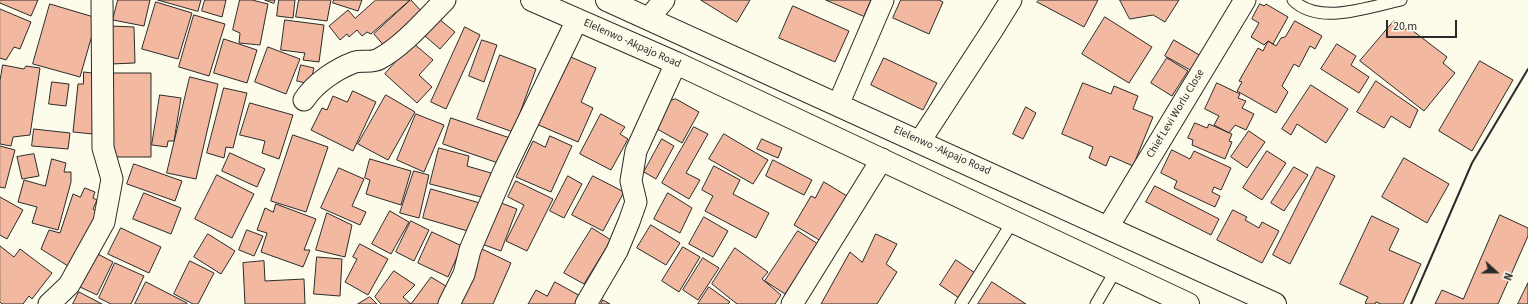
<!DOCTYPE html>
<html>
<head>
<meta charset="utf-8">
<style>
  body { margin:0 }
  #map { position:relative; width:1528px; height:304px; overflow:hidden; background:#fdfbea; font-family:"Source Sans 3",sans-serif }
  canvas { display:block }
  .north { position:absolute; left:1476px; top:252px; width:40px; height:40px; -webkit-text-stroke:3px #fdfbea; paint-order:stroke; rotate:111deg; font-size:11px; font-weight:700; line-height:16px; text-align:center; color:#2b2b2b }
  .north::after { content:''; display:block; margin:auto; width:14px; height:18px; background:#2b2b2b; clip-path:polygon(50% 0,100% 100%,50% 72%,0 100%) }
  .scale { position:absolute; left:1386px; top:20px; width:71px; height:18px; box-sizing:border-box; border:2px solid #2b2b2b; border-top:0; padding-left:5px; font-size:12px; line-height:14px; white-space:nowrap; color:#2b2b2b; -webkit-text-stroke:3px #fdfbea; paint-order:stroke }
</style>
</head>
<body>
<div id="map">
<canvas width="1528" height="304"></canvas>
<div class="north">N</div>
<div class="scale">20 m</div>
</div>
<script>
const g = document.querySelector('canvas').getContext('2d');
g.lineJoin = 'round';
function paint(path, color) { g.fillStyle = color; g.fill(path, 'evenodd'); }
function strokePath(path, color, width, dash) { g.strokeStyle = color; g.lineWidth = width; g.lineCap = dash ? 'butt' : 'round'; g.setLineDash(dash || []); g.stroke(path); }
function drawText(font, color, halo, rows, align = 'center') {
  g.font = font + ' "Source Sans 3",sans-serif'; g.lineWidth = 3; g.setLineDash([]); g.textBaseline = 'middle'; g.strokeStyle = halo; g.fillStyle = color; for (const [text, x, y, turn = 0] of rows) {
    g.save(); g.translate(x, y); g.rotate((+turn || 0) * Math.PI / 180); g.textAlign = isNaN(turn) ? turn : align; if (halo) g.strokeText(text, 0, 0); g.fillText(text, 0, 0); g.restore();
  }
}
const building = new Path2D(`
  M 0,0 L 38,0 L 31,16 L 0,3 Z
  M 118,0 L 150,0 L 144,26 L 113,20 Z
  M 158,0 L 201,0 L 198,11 Z
  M 205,0 L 226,0 L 222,17 L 202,11 Z
  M 240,0 L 252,0 L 268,4 L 260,45 L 239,43 L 240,33 L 233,30 Z
  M 265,0 L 275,0 L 274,3 Z
  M 279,0 L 295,0 L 293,18 L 277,16 Z
  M 299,0 L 331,0 L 327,21 L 296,17 Z
  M 334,0 L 362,0 L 358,11 L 333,3 Z
  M 376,0 L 410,0 L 371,34 L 367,32 L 362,36 L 357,30 L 349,37 L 347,34 L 340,40 L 329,26 L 348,10 L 355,18 Z
  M 411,0 L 424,14 L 386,48 L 374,34 Z
  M 701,0 L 750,0 L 737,22 Z
  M 826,0 L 871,0 L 864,16 Z
  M 901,0 L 939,0 L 943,2 L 929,34 L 893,18 Z
  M 1039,0 L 1098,0 L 1084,27 L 1037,2 Z
  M 1120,0 L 1179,0 L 1165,22 L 1153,15 L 1130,19 Z
  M 156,2 L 192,13 L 178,59 L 142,49 Z
  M 50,4 L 97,18 L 80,77 L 33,64 Z
  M 1260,4 L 1264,6 L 1266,4 L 1288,17 L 1273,44 L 1268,41 L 1264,45 L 1251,37 L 1259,23 L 1252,19 Z
  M 793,6 L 849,31 L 835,62 L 779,38 Z
  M 0,9 L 31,22 L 20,49 L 14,47 L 6,60 L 0,58 Z
  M 194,15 L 225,24 L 209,76 L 179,67 Z
  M 1105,17 L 1152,47 L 1129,83 L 1082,54 Z
  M 439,19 L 455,32 L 440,49 L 425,36 Z
  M 285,20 L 324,25 L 319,62 L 303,60 L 305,53 L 281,50 Z
  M 1295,21 L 1322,36 L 1315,49 L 1310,46 L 1299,67 L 1294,64 L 1282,86 L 1288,92 L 1276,113 L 1237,91 L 1242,82 L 1239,81 L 1258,48 L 1263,51 L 1268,41 L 1276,46 L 1281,38 L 1285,37 Z
  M 1394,21 L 1405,30 L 1408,27 L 1447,57 L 1443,63 L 1455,73 L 1424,111 L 1360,61 Z
  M 110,26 L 134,27 L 135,63 L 111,64 Z
  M 465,27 L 480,35 L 446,109 L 431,102 Z
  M 224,39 L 257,50 L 247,83 L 214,73 Z
  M 482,40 L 497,45 L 484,82 L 469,76 Z
  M 1174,40 L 1201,56 L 1192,71 L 1165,56 Z
  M 413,43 L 433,60 L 419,75 L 432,87 L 417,103 L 385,74 Z
  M 1337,44 L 1356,56 L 1351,65 L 1369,77 L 1359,93 L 1321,69 Z
  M 268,47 L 300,59 L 286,94 L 255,82 Z
  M 564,54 L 596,68 L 581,102 L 593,108 L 578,142 L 534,123 Z
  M 500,55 L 536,69 L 513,132 L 477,119 Z
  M 884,58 L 937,83 L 923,110 L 871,85 Z
  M 1167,58 L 1188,71 L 1172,96 L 1151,83 Z
  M 1480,61 L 1513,80 L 1472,151 L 1439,131 Z
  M 3,65 L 24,69 L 26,66 L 40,68 L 30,135 L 13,137 L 11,146 L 0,144 L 0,81 Z
  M 301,65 L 314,68 L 310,84 L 297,81 Z
  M 84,72 L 99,74 L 93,134 L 73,132 L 78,84 L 83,84 Z
  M 112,73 L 151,73 L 151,157 L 111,157 Z
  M 190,77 L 218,84 L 196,179 L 167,173 Z
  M 1376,81 L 1418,110 L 1410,128 L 1391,116 L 1384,128 L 1357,112 Z
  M 52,82 L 69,84 L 66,106 L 49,104 Z
  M 1083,83 L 1111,94 L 1114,86 L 1138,96 L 1133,109 L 1153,117 L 1133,166 L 1110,156 L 1106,166 L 1089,158 L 1093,147 L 1062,134 Z
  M 1217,83 L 1240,94 L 1238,98 L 1246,101 L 1242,108 L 1254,114 L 1246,130 L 1235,125 L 1229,133 L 1214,125 L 1219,116 L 1205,109 Z
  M 1311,85 L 1348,109 L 1326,143 L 1297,124 L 1291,135 L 1282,129 Z
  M 224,88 L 247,93 L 233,148 L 226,147 L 224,158 L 207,153 Z
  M 353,91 L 376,102 L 353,151 L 311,130 L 322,108 L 327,110 L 333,96 L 347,102 Z
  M 160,95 L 181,98 L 174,141 L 168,141 L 167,147 L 152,145 Z
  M 386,95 L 415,112 L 388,160 L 358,144 Z
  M 676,99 L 699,112 L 682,143 L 652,126 L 666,102 Z
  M 250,103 L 293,115 L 279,159 L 262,153 L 265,141 L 240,135 Z
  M 1026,107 L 1036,113 L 1023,139 L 1013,134 Z
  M 416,114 L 444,125 L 424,172 L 397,160 Z
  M 601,114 L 625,127 L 620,134 L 628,139 L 611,170 L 580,154 Z
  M 451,118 L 510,138 L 501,164 L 443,144 Z
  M 1195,123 L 1207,128 L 1209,124 L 1232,134 L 1229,141 L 1232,142 L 1225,159 L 1192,145 L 1193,140 L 1188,138 Z
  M 694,127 L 708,134 L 686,173 L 700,180 L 689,199 L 662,183 Z
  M 34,129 L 70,133 L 68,149 L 32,146 Z
  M 1249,131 L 1265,142 L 1247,168 L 1231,157 Z
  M 724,134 L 768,160 L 753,184 L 709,159 Z
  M 293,135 L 328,147 L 306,212 L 271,201 Z
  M 550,136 L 572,146 L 551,192 L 516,177 L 533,141 L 545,147 Z
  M 662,139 L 674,146 L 656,179 L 644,172 Z
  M 762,139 L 782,148 L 778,158 L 757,149 Z
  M 0,146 L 15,150 L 5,188 L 0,187 Z
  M 439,148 L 469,156 L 467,166 L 491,173 L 485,198 L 430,184 Z
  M 1172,150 L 1190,159 L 1194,151 L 1231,168 L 1221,190 L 1214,187 L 1212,192 L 1220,196 L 1215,207 L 1174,188 L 1177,181 L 1161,173 Z
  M 1267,151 L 1286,163 L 1262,200 L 1243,188 Z
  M 230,153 L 265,169 L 257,187 L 222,171 Z
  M 34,154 L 39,176 L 22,179 L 17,157 Z
  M 1404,158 L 1449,184 L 1427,223 L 1382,197 Z
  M 52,159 L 66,163 L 64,172 L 71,172 L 71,182 L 58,230 L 32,223 L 37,207 L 18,202 L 24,180 L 45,186 Z
  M 370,159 L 411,171 L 401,205 L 366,194 L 370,180 L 365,178 Z
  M 773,160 L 812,180 L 804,195 L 766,176 Z
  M 134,164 L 182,181 L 175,201 L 127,184 Z
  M 714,166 L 740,180 L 733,194 L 769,213 L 756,238 L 705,211 L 713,196 L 702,190 Z
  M 1294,167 L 1308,175 L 1284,211 L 1271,203 Z
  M 1317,167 L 1335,176 L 1290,264 L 1273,255 Z
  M 339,168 L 364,179 L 352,206 L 366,212 L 360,225 L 321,208 Z
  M 414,171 L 429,175 L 419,218 L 400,213 Z
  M 217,175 L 254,194 L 232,238 L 195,219 Z
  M 568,176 L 582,184 L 564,218 L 550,211 Z
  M 593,176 L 624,192 L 603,231 L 572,215 Z
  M 516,181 L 553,199 L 527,251 L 506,241 L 524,205 L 508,197 Z
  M 824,182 L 847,196 L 821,241 L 794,225 L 811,196 L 815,198 Z
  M 1155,186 L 1219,219 L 1211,235 L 1146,202 Z
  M 85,188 L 95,192 L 93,198 L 97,200 L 93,209 L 99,212 L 68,266 L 41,249 L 49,230 L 60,233 L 73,194 L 80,197 Z
  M 431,189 L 480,203 L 471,232 L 423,218 Z
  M 144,193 L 181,208 L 171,234 L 133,219 Z
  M 668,193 L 692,208 L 680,233 L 654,219 Z
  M 0,197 L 23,210 L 7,239 L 0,235 Z
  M 496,201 L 517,209 L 501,251 L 479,243 Z
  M 276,204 L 316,219 L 304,250 L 310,250 L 303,267 L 261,252 L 267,233 L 257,230 L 265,208 L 273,212 Z
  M 1233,210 L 1247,217 L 1245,220 L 1259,228 L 1262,222 L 1279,231 L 1262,263 L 1217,240 Z
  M 390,211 L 409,222 L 391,254 L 372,244 Z
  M 327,213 L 352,225 L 345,257 L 316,250 Z
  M 1500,215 L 1528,228 L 1528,236 L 1498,304 L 1435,304 L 1442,290 L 1463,299 Z
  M 1372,216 L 1399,229 L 1389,250 L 1421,264 L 1403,304 L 1381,304 L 1376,302 L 1375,304 L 1367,304 L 1365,303 L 1368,297 L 1340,284 Z
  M 704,217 L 728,231 L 713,257 L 689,244 Z
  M 411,221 L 429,230 L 414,261 L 396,252 Z
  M 651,225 L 680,243 L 666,265 L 637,248 Z
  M 121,228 L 161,247 L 149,273 L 108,254 Z
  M 592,228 L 611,240 L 584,284 L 564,273 Z
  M 247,230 L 263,236 L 254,256 L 239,250 Z
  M 798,231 L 818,244 L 785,294 L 765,281 Z
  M 432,232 L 462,246 L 448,277 L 418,263 Z
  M 208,234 L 235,251 L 221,274 L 194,257 Z
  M 876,234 L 897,244 L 886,264 L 897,272 L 877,304 L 821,304 L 850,252 L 862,262 Z
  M 360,244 L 388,259 L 368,295 L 345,282 L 357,259 L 353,257 Z
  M 0,246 L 14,257 L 20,249 L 52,273 L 32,299 L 29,296 L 23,304 L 2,304 L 0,302 Z
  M 683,247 L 700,257 L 679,292 L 662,281 Z
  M 735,248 L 768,272 L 762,279 L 781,295 L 775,304 L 737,304 L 712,284 Z
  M 482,249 L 511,263 L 493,304 L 461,304 L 477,268 L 474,266 Z
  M 96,253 L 113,262 L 97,295 L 80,287 Z
  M 317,257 L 342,259 L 340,296 L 314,294 Z
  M 703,258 L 719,268 L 698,300 L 683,290 Z
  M 956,260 L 975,273 L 959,298 L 940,285 Z
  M 190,261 L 214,273 L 198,304 L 193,304 L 174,294 Z
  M 264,261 L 265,281 L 304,279 L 305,304 L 245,304 L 243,263 Z
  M 115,263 L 144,276 L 131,304 L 111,304 L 99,298 Z
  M 394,271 L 415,285 L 403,297 L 411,304 L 431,277 L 449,288 L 438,304 L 381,304 L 375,297 Z
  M 146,282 L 187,303 L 187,304 L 135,304 Z
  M 555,282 L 582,297 L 578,304 L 528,304 L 536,290 L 547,296 Z
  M 992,282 L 1026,304 L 978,304 Z
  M 1528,283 L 1528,304 L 1518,304 Z
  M 709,287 L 730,302 L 728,304 L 698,304 Z
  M 79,292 L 102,304 L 73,304 Z
  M 370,297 L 377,304 L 358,304 Z
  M 603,300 L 610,304 L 601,304 Z`);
paint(building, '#f2b8a0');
strokePath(building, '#2b2b2b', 1);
const lane = new Path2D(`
  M 1293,0 C 1319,26 1369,7 1401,0
  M 961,304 L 1013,221
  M 1096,304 L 1116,270`);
const street = new Path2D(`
  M 649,18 L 664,0
  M 304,100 C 315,83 336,69 355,62 C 362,60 372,63 379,59 C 404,45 425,20 445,0
  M 838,105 L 883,0
  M 920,141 L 993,29 L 1011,0
  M 1108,227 L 1245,0
  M 49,304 L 69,285 L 104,222 L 112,179 L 103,148 L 102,0
  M 449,304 L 464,274 L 470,250 L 504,171 L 577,20
  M 586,304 L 617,251 L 629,222 L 636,202 L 631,181 L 636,151 L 676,63
  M 792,304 L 882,159`);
const secondary = new Path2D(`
  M 532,0 L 676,63 L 1188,304
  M 607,0 L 1275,304`);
strokePath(lane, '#2b2b2b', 13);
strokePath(street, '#2b2b2b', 23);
strokePath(secondary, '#2b2b2b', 24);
strokePath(lane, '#fdfbea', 11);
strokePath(street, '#fdfbea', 21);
strokePath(secondary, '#fdfbea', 22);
strokePath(new Path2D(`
  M 1411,304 L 1472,163 L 1528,69`), '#2b2b2b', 2);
drawText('11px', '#2b2b2b', '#fdfbea', [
  ["Elelenwo -Akpajo Road",632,44,24],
  ["Chief Levi Worlu Close",1176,114,-59],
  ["Elelenwo -Akpajo Road",942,151,24]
]);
</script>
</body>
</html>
